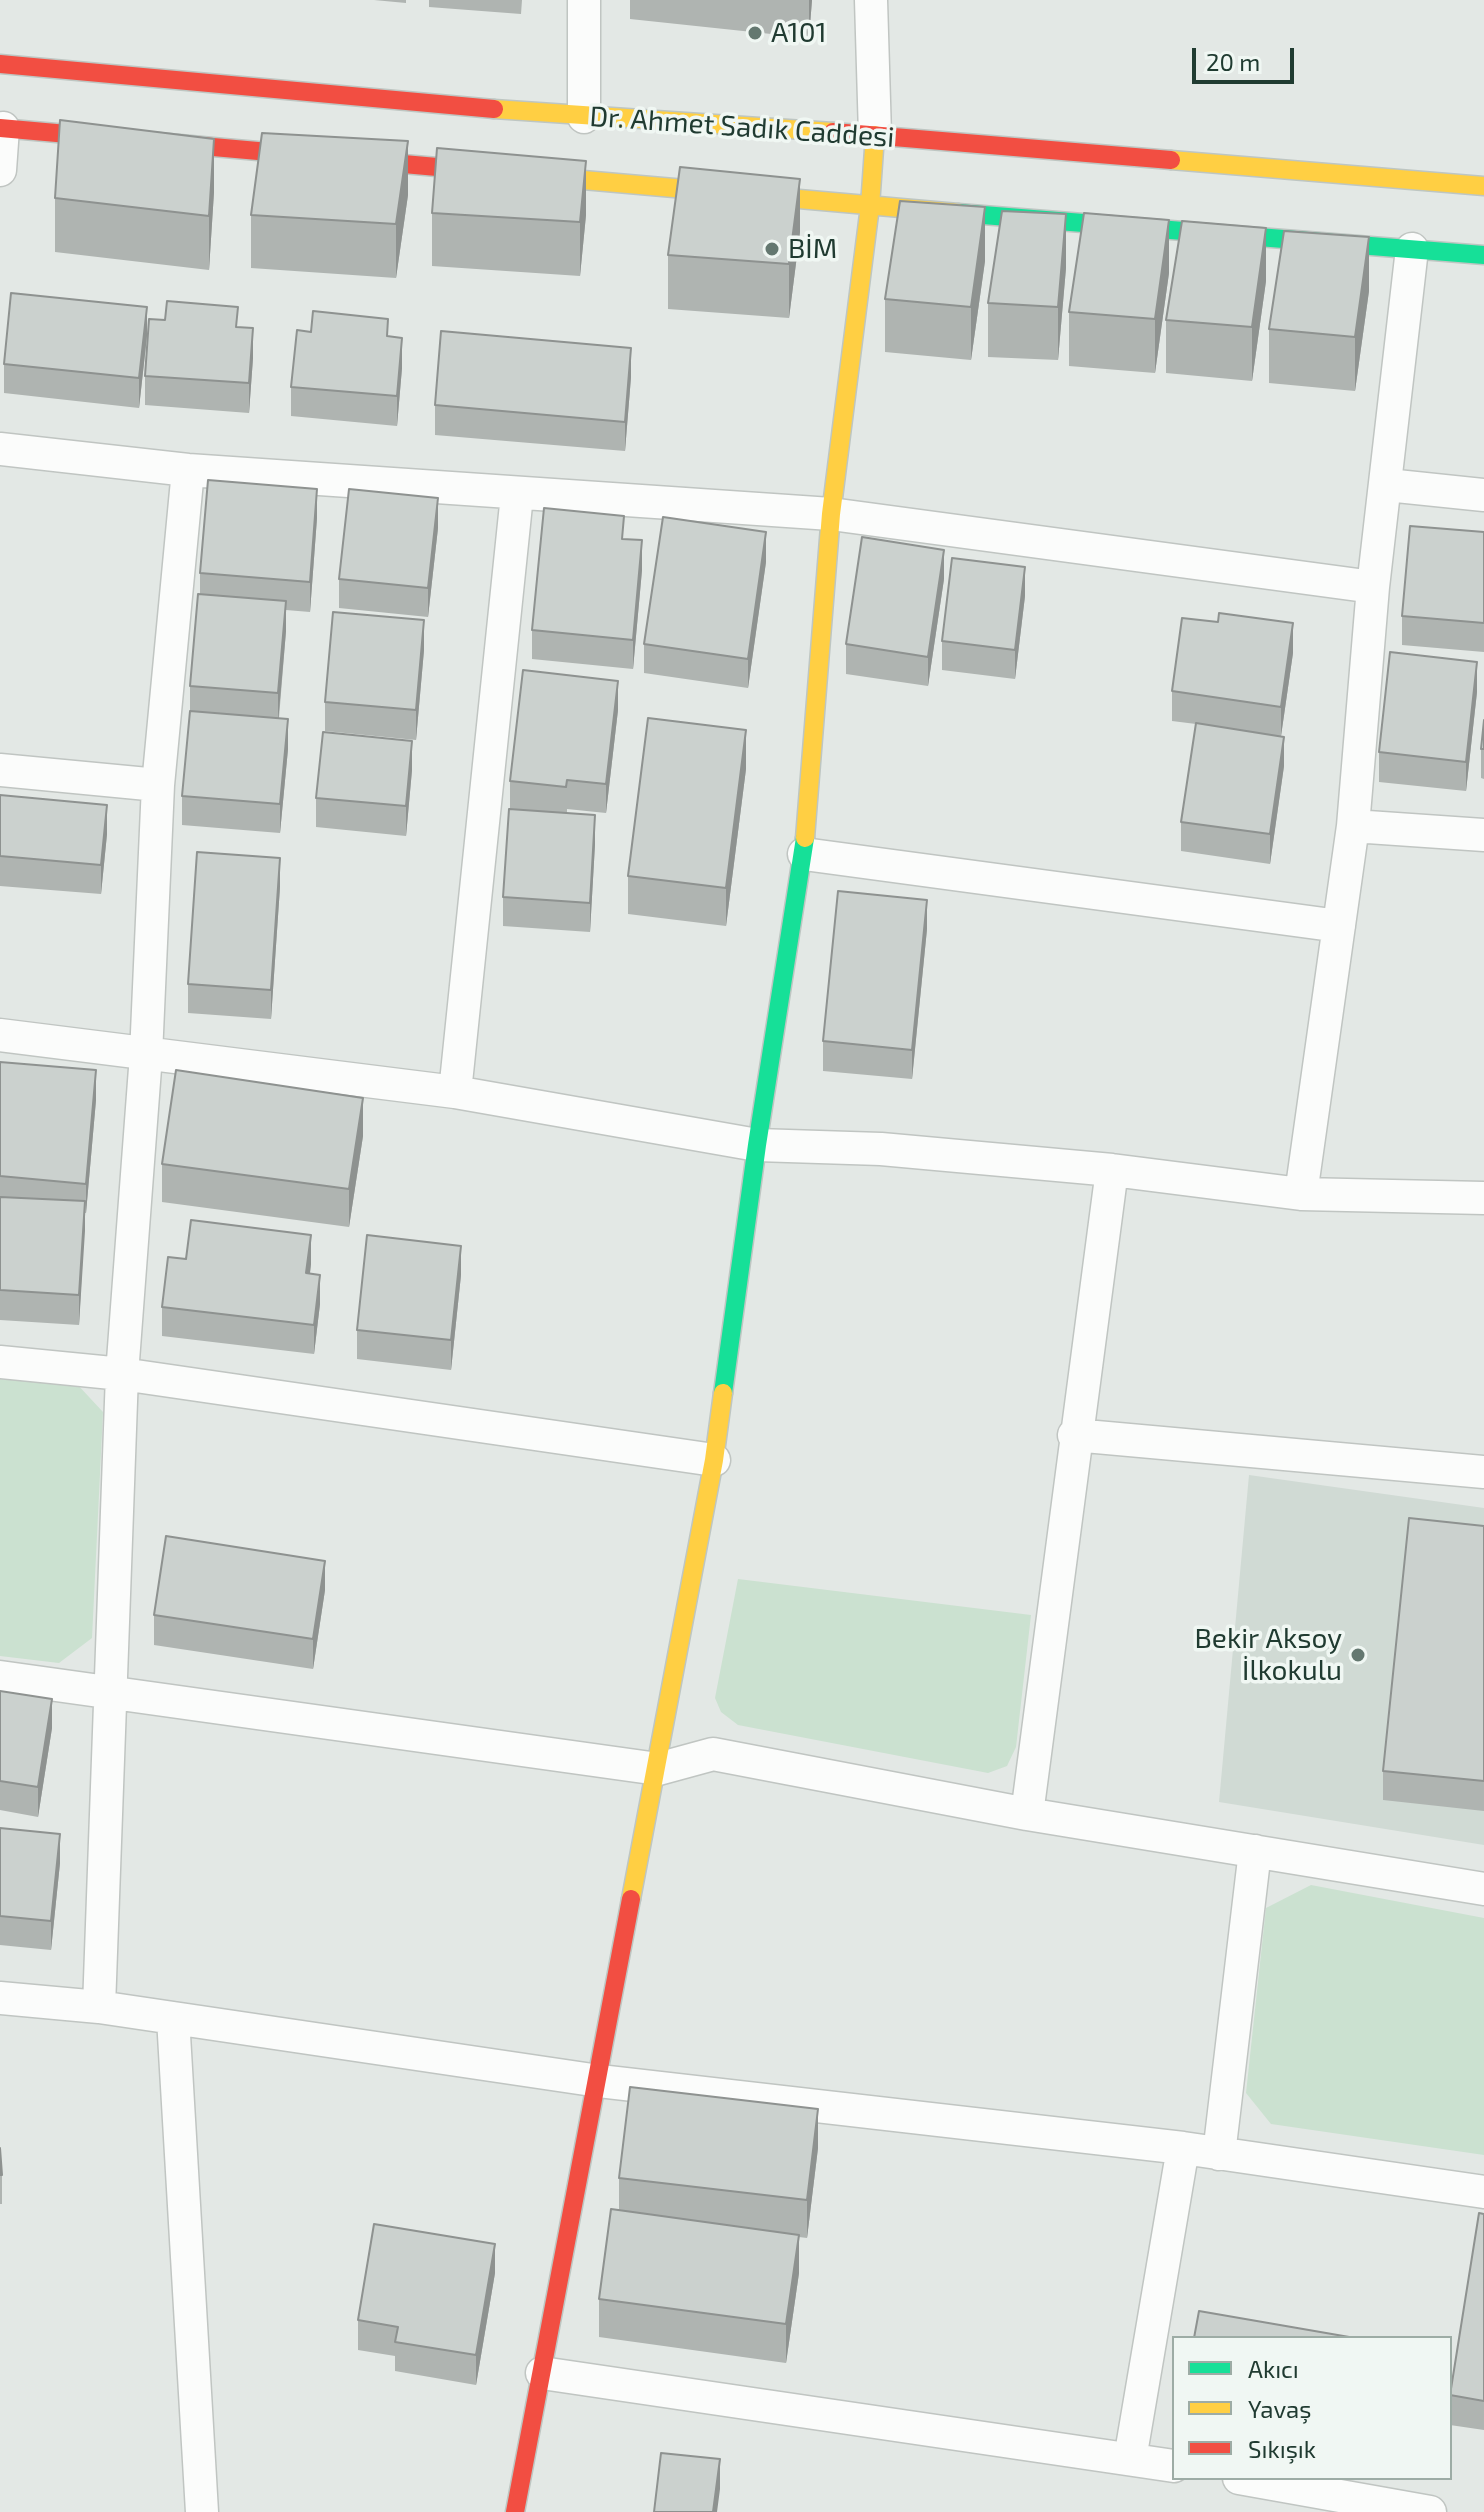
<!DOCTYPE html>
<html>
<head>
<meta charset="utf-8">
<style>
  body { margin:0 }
  #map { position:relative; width:1484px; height:2512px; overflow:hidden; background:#e3e8e5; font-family:"Exo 2",sans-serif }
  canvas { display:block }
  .legend { position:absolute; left:1172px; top:2336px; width:280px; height:144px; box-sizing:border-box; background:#f0f7f3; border:2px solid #9daca5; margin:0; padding:10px 14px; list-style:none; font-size:24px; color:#203b31 }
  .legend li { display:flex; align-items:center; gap:16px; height:40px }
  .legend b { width:40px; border:2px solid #9daca5 }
  .scale { position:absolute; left:1192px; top:48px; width:102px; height:36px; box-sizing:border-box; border:4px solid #203b31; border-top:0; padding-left:10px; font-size:24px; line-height:28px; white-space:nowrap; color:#203b31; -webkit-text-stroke:6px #f0f7f3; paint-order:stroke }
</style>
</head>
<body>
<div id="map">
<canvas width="1484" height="2512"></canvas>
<ul class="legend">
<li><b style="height:10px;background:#16e098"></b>Akıcı</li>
<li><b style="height:10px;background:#ffcf43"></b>Yavaş</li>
<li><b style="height:10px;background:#f24e42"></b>Sıkışık</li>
</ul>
<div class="scale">20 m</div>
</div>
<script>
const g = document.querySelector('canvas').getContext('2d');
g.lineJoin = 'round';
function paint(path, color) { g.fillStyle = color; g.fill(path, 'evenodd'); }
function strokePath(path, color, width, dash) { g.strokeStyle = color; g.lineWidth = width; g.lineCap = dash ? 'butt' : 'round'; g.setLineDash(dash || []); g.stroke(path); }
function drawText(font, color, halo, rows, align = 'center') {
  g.font = font + ' "Exo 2",sans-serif'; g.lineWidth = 7; g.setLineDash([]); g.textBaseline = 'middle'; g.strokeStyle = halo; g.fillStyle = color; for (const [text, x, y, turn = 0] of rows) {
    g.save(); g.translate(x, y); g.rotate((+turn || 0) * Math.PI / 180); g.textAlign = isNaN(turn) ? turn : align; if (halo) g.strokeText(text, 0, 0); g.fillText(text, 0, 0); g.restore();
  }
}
paint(new Path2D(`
  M 1249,1475 L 1484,1508 L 1484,1845 L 1219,1802 Z`), '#d0dad4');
paint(new Path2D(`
  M 0,1379 L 76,1383 L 103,1412 L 92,1638 L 59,1663 L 0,1656 Z
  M 738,1579 L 1031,1615 L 1016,1747 L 1007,1766 L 988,1773 L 738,1725 L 721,1712 L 715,1698 Z
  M 1311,1885 L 1484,1918 L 1484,2155 L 1271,2124 L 1246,2093 L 1266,1908 Z`), '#cbe1d0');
const street = new Path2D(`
  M 584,0 L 584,117
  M 871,0 L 875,135
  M 0,170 L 3,128
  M 0,449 L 188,470 L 831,514 L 1373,587
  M 1387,485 L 1484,495
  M 0,770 L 158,785
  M 1353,826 L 1484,835
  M 804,854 L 1339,926
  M 0,1035 L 455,1092 L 757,1145 L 881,1149 L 1112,1170 L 1301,1194 L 1484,1198
  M 455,1092 L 517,495
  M 1301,1194 L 1353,826 L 1373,587 L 1412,249
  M 0,1362 L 122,1374 L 714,1460
  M 1074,1435 L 1484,1472
  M 0,1677 L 658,1769 L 713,1754 L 1027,1814 L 1484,1889
  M 1027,1814 L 1112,1170
  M 0,1998 L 99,2007 L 599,2081 L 1183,2148 L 1484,2192
  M 99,2007 L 122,1374 L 146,1055 L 158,785 L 188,470
  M 173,2018 L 202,2512
  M 1219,2154 L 1255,1851
  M 542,2373 L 1174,2466
  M 1130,2459 L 1183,2148
  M 1239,2478 L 1430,2512`);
const fast = new Path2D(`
  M 958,213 L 1484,255
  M 723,1393 L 757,1145 L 805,838`);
const slow = new Path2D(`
  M 494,109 L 833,132
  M 1171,160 L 1484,186
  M 549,177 L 958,213
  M 805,838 L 831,514 L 870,206 L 875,135
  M 631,1899 L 714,1460 L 723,1393`);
const jam = new Path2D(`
  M 0,64 L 494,109
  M 0,128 L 549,177
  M 833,132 L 1171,160
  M 515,2512 L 631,1899`);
strokePath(street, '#c0c5c2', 35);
strokePath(fast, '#bec6c2', 21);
strokePath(slow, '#bec6c2', 21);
strokePath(jam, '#bec6c2', 21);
strokePath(street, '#fbfcfb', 32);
strokePath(fast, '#16e098', 18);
strokePath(slow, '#ffcf43', 18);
strokePath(jam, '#f24e42', 18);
paint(new Path2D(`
  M 374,0 L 406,0 L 406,3 Z
  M 429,0 L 522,0 L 521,14 L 429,7 Z
  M 630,0 L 812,0 L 809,38 L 630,19 Z
  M 214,192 L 209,270 L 55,252 L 55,198 Z
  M 408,195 L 396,278 L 251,268 L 251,215 Z
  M 432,213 L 586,215 L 580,276 L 432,266 Z
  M 800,232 L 789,318 L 668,309 L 668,255 Z
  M 985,261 L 971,360 L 885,352 L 885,299 Z
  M 1066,268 L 1058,360 L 988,357 L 988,303 Z
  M 1169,273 L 1155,373 L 1069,366 L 1069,312 Z
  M 1266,281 L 1252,381 L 1166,373 L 1166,320 Z
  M 1369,291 L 1355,391 L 1269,383 L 1269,329 Z
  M 238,327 L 253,358 L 249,413 L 145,405 L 145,376 Z
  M 147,336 L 139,408 L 4,393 L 4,364 Z
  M 388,337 L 402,368 L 397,426 L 291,416 L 291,387 Z
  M 631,377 L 625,451 L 435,435 L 435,405 Z
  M 317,518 L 310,612 L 286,610 L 286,631 L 279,718 L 288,749 L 280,833 L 182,825 L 182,796 L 190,711 L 190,686 L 200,594 L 200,573 Z
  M 438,528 L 428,617 L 339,608 L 339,579 Z
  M 1484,532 L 1484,652 L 1402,645 L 1402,616 Z
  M 624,539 L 642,570 L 633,669 L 532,659 L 532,630 Z
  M 766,562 L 748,688 L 644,673 L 644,644 Z
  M 944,579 L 928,686 L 846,674 L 846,644 Z
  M 1025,596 L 1015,679 L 942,670 L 942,641 Z
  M 424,650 L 416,740 L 325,731 L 325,702 Z
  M 1293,653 L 1281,736 L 1284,766 L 1270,864 L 1181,851 L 1181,822 L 1196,724 L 1172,721 L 1172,691 Z
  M 1477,692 L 1466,791 L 1379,782 L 1379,752 Z
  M 618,710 L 606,813 L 567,809 L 567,813 L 595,844 L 590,932 L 503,926 L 503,897 L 510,809 L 510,781 Z
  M 1484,720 L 1484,779 L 1481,778 L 1481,749 Z
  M 746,769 L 726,926 L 628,914 L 628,876 Z
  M 412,770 L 406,836 L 316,827 L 316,798 Z
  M 0,795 L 107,834 L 101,894 L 0,886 Z
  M 280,887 L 271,1019 L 188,1013 L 188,984 Z
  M 927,929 L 912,1079 L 823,1071 L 823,1041 Z
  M 0,1062 L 96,1100 L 86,1213 L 85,1213 L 79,1325 L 0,1320 Z
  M 363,1136 L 349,1227 L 162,1202 L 162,1164 Z
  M 186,1259 L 311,1264 L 310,1274 L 320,1304 L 314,1354 L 162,1336 L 162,1307 Z
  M 461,1275 L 451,1370 L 357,1359 L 357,1330 Z
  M 1484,1526 L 1484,1811 L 1383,1800 L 1383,1771 Z
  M 325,1590 L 313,1669 L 154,1645 L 154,1615 Z
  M 0,1691 L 52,1728 L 38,1817 L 0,1810 Z
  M 0,1828 L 60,1863 L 51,1950 L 0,1945 Z
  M 0,2148 L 2,2175 L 2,2204 L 0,2204 Z
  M 818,2148 L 807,2238 L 799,2237 L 799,2273 L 786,2363 L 599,2337 L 599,2299 L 619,2210 L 619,2178 Z
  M 1484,2214 L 1484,2430 L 1450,2425 L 1450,2391 Z
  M 495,2273 L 476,2385 L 395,2371 L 395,2356 L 358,2350 L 358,2320 Z`), '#afb4b1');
paint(new Path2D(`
  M 809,0 L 812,0 L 809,38 Z
  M 214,139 L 214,192 L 209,270 L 209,216 Z
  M 408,141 L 408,195 L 396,278 L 396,224 Z
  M 586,161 L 586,215 L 580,276 L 580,222 Z
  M 800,179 L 800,232 L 789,318 L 789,264 Z
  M 985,207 L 985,261 L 971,360 L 971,307 Z
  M 1066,214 L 1066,268 L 1058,360 L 1058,307 Z
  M 1169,220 L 1169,273 L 1155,373 L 1155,319 Z
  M 1266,228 L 1266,281 L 1252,381 L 1252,327 Z
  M 1369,237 L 1369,291 L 1355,391 L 1355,337 Z
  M 147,307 L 147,336 L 139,408 L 139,378 Z
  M 253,328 L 253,358 L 249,413 L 249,383 Z
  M 402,338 L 402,368 L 397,426 L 397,396 Z
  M 631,348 L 631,377 L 625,451 L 625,422 Z
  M 317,489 L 317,518 L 310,612 L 310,582 Z
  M 438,498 L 438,528 L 428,617 L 428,588 Z
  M 766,532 L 766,562 L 748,688 L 748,659 Z
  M 642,540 L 642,570 L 633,669 L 633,640 Z
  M 944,550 L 944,579 L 928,686 L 928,657 Z
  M 1025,567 L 1025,596 L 1015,679 L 1015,650 Z
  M 286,601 L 286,631 L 278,723 L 278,693 Z
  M 424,620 L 424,650 L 416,740 L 416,710 Z
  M 1293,623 L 1293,653 L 1281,736 L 1281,707 Z
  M 1477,662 L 1477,692 L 1466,791 L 1466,762 Z
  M 618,681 L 618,710 L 606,813 L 606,784 Z
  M 288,719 L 288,749 L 280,833 L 280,804 Z
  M 746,730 L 746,769 L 726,926 L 726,888 Z
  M 1284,737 L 1284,766 L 1270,864 L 1270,834 Z
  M 412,741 L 412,770 L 406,836 L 406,806 Z
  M 107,805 L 107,834 L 101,894 L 101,865 Z
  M 595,815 L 595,844 L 590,932 L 590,903 Z
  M 280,858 L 280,887 L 271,1019 L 271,990 Z
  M 927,900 L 927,929 L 912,1079 L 912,1050 Z
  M 96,1070 L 96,1100 L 86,1213 L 86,1184 Z
  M 363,1098 L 363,1136 L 349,1227 L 349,1189 Z
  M 85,1201 L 85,1231 L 79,1325 L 79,1295 Z
  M 311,1235 L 311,1264 L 306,1303 L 306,1273 Z
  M 461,1246 L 461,1275 L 451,1370 L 451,1340 Z
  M 320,1275 L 320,1304 L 314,1354 L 314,1325 Z
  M 325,1561 L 325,1590 L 313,1669 L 313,1639 Z
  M 52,1699 L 52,1728 L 38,1817 L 38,1787 Z
  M 60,1834 L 60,1863 L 51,1950 L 51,1921 Z
  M 818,2109 L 818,2148 L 807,2238 L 807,2200 Z
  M 799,2235 L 799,2273 L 786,2363 L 786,2324 Z
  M 495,2244 L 495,2273 L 476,2385 L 476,2355 Z
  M 720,2459 L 720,2489 L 717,2512 L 713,2512 Z`), '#8e9290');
const building = new Path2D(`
  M 60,120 L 214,139 L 209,216 L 55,198 Z
  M 262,133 L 408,141 L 396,224 L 251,215 Z
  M 437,148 L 586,161 L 580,222 L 432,213 Z
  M 680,167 L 800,179 L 789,264 L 668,255 Z
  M 900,201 L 985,207 L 971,307 L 885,299 Z
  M 1002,211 L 1066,214 L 1058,307 L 988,303 Z
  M 1084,213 L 1169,220 L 1155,319 L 1069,312 Z
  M 1182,221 L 1266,228 L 1252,327 L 1166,320 Z
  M 1284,231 L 1369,237 L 1355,337 L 1269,329 Z
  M 11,293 L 147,307 L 139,378 L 4,364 Z
  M 167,301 L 238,307 L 236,327 L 253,328 L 249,383 L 145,376 L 149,319 L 165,320 Z
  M 313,311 L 388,319 L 387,336 L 402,338 L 397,396 L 291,387 L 297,330 L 311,332 Z
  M 441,331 L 631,348 L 625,422 L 435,405 Z
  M 208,480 L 317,489 L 310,582 L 200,573 Z
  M 349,489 L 438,498 L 428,588 L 339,579 Z
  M 544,508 L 624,516 L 622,539 L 642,540 L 633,640 L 532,630 Z
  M 663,517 L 766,532 L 748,659 L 644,644 Z
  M 1410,526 L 1484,532 L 1484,623 L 1402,616 Z
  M 862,537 L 944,550 L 928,657 L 846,644 Z
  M 952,558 L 1025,567 L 1015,650 L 942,641 Z
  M 198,594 L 286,601 L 278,693 L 190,686 Z
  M 333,612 L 424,620 L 416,710 L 325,702 Z
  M 1219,613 L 1293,623 L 1281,707 L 1172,691 L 1182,618 L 1218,622 Z
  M 1390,652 L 1477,662 L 1466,762 L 1379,752 Z
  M 523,670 L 618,681 L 606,784 L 567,780 L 566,787 L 510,781 Z
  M 190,711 L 288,719 L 280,804 L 182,796 Z
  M 648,718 L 746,730 L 726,888 L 628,876 Z
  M 1484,720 L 1484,749 L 1481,749 Z
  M 1196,723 L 1284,737 L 1270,834 L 1181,822 Z
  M 323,732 L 412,741 L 406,806 L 316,798 Z
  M 0,795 L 107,805 L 101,865 L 0,856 Z
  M 509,809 L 595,815 L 590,903 L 503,897 Z
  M 197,852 L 280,858 L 271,990 L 188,984 Z
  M 838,891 L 927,900 L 912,1050 L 823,1041 Z
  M 0,1062 L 96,1070 L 86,1184 L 0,1176 Z
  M 176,1070 L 363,1098 L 349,1189 L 162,1164 Z
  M 0,1197 L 85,1201 L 79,1295 L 0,1290 Z
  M 191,1220 L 311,1235 L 306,1273 L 320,1275 L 314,1325 L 162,1307 L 168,1257 L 186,1259 Z
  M 367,1235 L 461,1246 L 451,1340 L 357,1330 Z
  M 1409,1518 L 1484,1526 L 1484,1781 L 1383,1771 Z
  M 166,1536 L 325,1561 L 313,1639 L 154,1615 Z
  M 0,1691 L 52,1699 L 38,1787 L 0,1781 Z
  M 0,1828 L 60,1834 L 51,1921 L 0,1916 Z
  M 630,2087 L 818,2109 L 807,2200 L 619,2178 Z
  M 0,2148 L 2,2175 L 0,2175 Z
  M 611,2209 L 799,2235 L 786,2324 L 599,2299 Z
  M 1479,2213 L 1484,2214 L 1484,2401 L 1450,2395 Z
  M 374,2224 L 495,2244 L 476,2355 L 395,2342 L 398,2327 L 358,2320 Z
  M 1199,2311 L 1355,2338 L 1194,2338 Z
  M 661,2453 L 720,2459 L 713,2512 L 654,2512 Z`);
paint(building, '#cbd1ce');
strokePath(building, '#8e9290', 2);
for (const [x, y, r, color] of [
  [755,33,8,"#647870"],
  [772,249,8,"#647870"],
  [1358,1655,8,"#647870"]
]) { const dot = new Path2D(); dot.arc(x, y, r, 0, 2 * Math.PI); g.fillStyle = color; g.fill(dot); strokePath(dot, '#f0f7f3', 3); }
drawText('28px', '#203b31', '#f0f7f3', [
  ["A101",771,33],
  ["BİM",788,249],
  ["Bekir Aksoy",1342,1639,"right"],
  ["İlkokulu",1342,1671,"right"]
], 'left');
drawText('28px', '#203b31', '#f0f7f3', [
  ["Dr. Ahmet Sadık Caddesi",742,127,4]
]);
</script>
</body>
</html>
